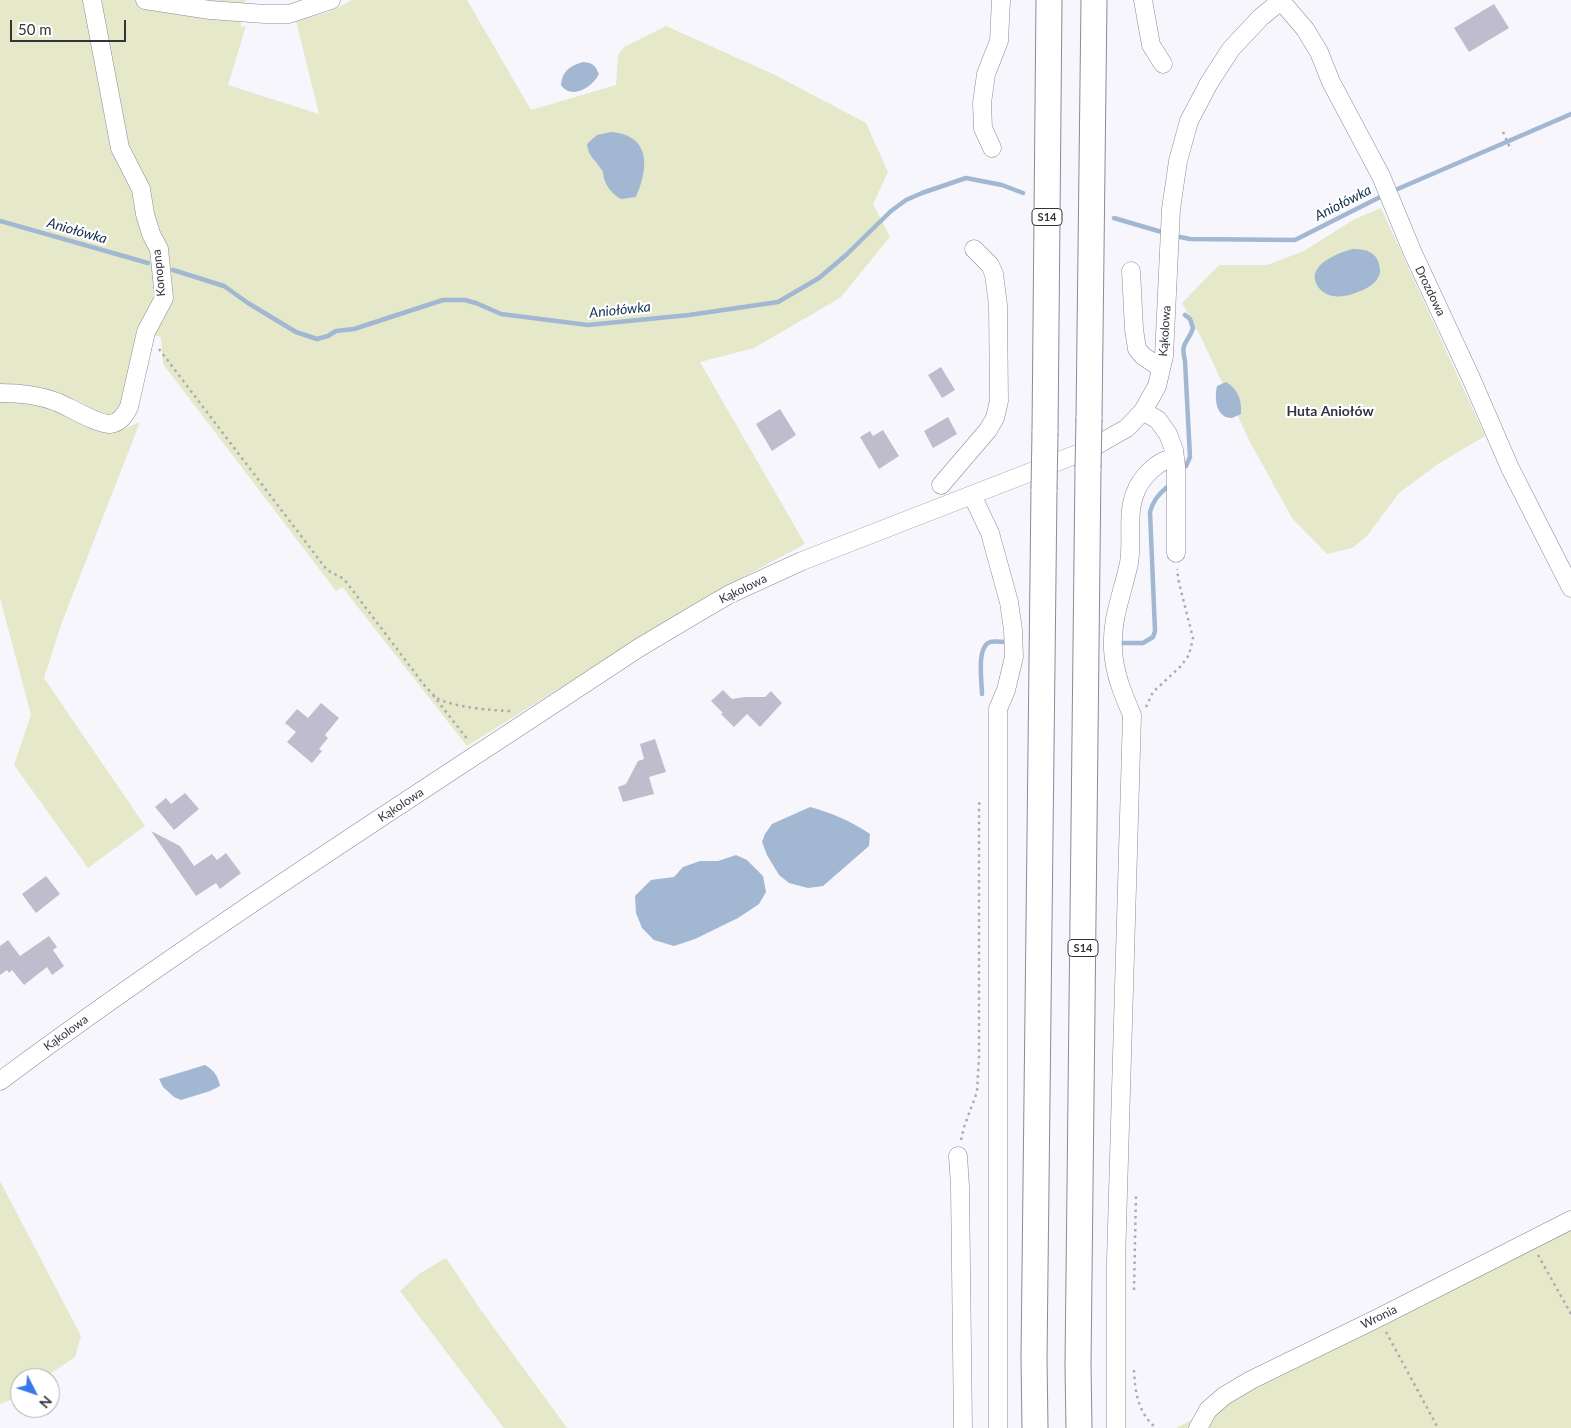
<!DOCTYPE html>
<html>
<head>
<meta charset="utf-8">
<style>
  body { margin:0 }
  #map { position:relative; width:1571px; height:1428px; overflow:hidden; background:#f7f6fd; font-family:Lato,sans-serif }
  canvas { display:block }
  .north { position:absolute; left:10px; top:1368px; width:50px; height:50px; box-sizing:border-box; background:#fff; border:1px solid #aeadb0; border-radius:50%; rotate:131deg; font-size:14px; font-weight:700; line-height:20px; text-align:center; color:#35333a }
  .north::after { content:''; display:block; margin:auto; width:18px; height:22px; background:#367ae7; clip-path:polygon(50% 0,100% 100%,50% 72%,0 100%) }
  .scale { position:absolute; left:10px; top:20px; width:116px; height:22px; box-sizing:border-box; border:2px solid #35333a; border-top:0; padding-left:6px; font-size:15px; line-height:18px; white-space:nowrap; color:#35333a; -webkit-text-stroke:4px #fff; paint-order:stroke }
</style>
</head>
<body>
<div id="map">
<canvas width="1571" height="1428"></canvas>
<div class="north">N</div>
<div class="scale">50 m</div>
</div>
<script>
const g = document.querySelector('canvas').getContext('2d');
g.lineJoin = 'round';
function paint(path, color) { g.fillStyle = color; g.fill(path, 'evenodd'); }
function strokePath(path, color, width, dash) { g.strokeStyle = color; g.lineWidth = width; g.lineCap = dash ? 'butt' : 'round'; g.setLineDash(dash || []); g.stroke(path); }
function drawText(font, color, halo, rows, align = 'center') {
  g.font = font + ' Lato,sans-serif'; g.lineWidth = 4.5; g.setLineDash([]); g.textBaseline = 'middle'; g.strokeStyle = halo; g.fillStyle = color; for (const [text, x, y, turn = 0] of rows) {
    g.save(); g.translate(x, y); g.rotate((+turn || 0) * Math.PI / 180); g.textAlign = isNaN(turn) ? turn : align; if (halo) g.strokeText(text, 0, 0); g.fillText(text, 0, 0); g.restore();
  }
}
paint(new Path2D(`
  M 0,0 L 246,0 L 241,7 L 241,27 L 246,26 L 228,85 L 319,114 L 296,21 L 329,12 L 352,0 L 467,0 L 531,110 L 616,85 L 618,55 L 624,47 L 666,26 L 775,75 L 866,123 L 888,172 L 873,204 L 890,237 L 840,298 L 754,348 L 700,362 L 805,544 L 706,597 L 467,746 L 342,587 L 336,591 L 163,364 L 161,337 L 142,332 L 121,408 L 107,417 L 74,399 L 47,390 L 0,385 Z
  M 1381,208 L 1485,436 L 1438,464 L 1399,493 L 1367,536 L 1352,548 L 1327,554 L 1292,518 L 1250,442 L 1200,335 L 1182,303 L 1219,265 L 1267,265 L 1304,251 L 1353,220 Z
  M 16,398 L 54,408 L 86,421 L 112,434 L 140,422 L 62,622 L 44,678 L 145,826 L 88,868 L 14,765 L 31,715 L 0,598 L 0,400 Z
  M 0,1181 L 81,1336 L 75,1357 L 44,1378 L 20,1378 L 20,1394 L 10,1400 L 0,1404 Z
  M 1571,1230 L 1571,1428 L 1176,1428 Z
  M 446,1258 L 478,1306 L 567,1428 L 504,1428 L 400,1291 L 419,1274 Z`), '#e5e8c9');
paint(new Path2D(`
  M 583,62 C 593,63 595,65 599,74 C 592,88 571,100 561,85 C 562,71 570,66 583,62 Z
  M 611,132 C 651,135 649,168 636,197 L 621,199 C 614,195 608,189 605,181 C 603,177 604,172 601,169 C 595,159 589,158 587,144 L 597,135 Z
  M 1353,249 C 1367,249 1378,252 1380,269 C 1381,278 1373,285 1365,289 C 1350,296 1331,302 1319,288 C 1316,284 1314,279 1315,274 C 1319,260 1341,252 1353,249 Z
  M 1226,382 C 1238,389 1242,400 1241,414 L 1232,418 C 1216,418 1214,399 1217,386 Z
  M 810,807 C 832,813 851,821 870,834 L 869,846 L 823,886 L 808,888 L 789,883 L 779,875 L 767,855 L 762,842 L 765,834 L 772,824 Z
  M 736,855 L 747,860 L 763,876 L 766,892 L 759,904 L 738,918 L 695,939 L 674,946 L 654,940 L 642,928 L 636,913 L 635,896 L 651,880 L 674,877 L 683,867 L 700,861 L 718,861 Z
  M 205,1065 C 214,1070 218,1076 220,1086 L 210,1091 L 181,1100 L 174,1097 L 163,1087 L 159,1079 Z`), '#a2b7d2');
strokePath(new Path2D(`
  M 1393,191 L 1571,114
  M 1114,218 L 1165,233
  M 0,221 L 148,263
  M 1175,236 L 1190,239 L 1295,240 L 1386,194
  M 173,270 L 224,286 L 248,303 L 296,332 L 317,339 L 328,336 L 336,331 L 354,329 L 443,300 L 465,300 L 476,303 L 501,314 L 588,325 L 689,315 L 778,302 L 819,278 L 846,255 L 891,211 L 906,200 L 922,193 L 966,178 L 1002,185 L 1023,193
  M 1185,315 L 1190,319 L 1193,328 C 1188,344 1180,341 1185,361 L 1190,457 L 1186,466
  M 1122,643 L 1143,643 L 1153,637 L 1155,631 L 1150,512 C 1153,501 1158,495 1166,488
  M 982,694 C 982,682 976,647 990,642 C 994,641 1001,642 1006,642`), '#a2b7d2', 4.5);
paint(new Path2D(`
  M 1494,4 L 1509,28 L 1469,52 L 1454,28 Z
  M 941,367 L 955,390 L 942,398 L 928,375 Z
  M 780,409 L 796,435 L 772,451 L 756,424 Z
  M 948,417 L 957,434 L 933,448 L 924,431 Z
  M 883,430 L 899,456 L 879,469 L 860,437 L 870,431 L 873,436 Z
  M 723,690 L 732,699 L 745,697 L 765,697 L 771,691 L 782,703 L 760,727 L 747,714 L 734,727 L 721,714 L 723,713 L 711,701 Z
  M 321,703 L 339,718 L 325,735 L 328,738 L 319,749 L 322,751 L 312,763 L 287,742 L 296,732 L 285,723 L 297,709 L 308,718 Z
  M 655,739 L 666,772 L 649,777 L 654,794 L 623,802 L 618,787 L 626,784 L 638,761 L 644,759 L 640,744 Z
  M 185,793 L 199,809 L 174,830 L 155,807 L 166,798 L 171,804 Z
  M 151,831 L 180,846 L 194,866 L 212,854 L 217,860 L 226,853 L 241,873 L 220,889 L 216,883 L 196,896 Z
  M 46,876 L 60,894 L 36,913 L 22,894 Z
  M 49,936 L 57,947 L 53,950 L 64,966 L 52,975 L 47,967 L 24,985 L 12,970 L 9,973 L 7,970 L 0,975 L 0,946 L 8,940 L 20,956 Z`), '#bfbcce');
const minor = new Path2D(`
  M 145,0 L 210,10 L 265,14 L 289,14 L 331,0
  M 1143,0 L 1151,45 L 1163,64
  M 1281,1 L 1305,29 L 1319,52 L 1331,82 L 1381,176 L 1412,251 L 1471,378 L 1510,468 L 1571,588
  M 992,148 L 983,128 L 982,103 L 986,74 L 999,41 L 1001,0
  M 1131,271 L 1134,329 L 1137,349 L 1143,356 L 1161,368
  M 0,393 C 19,393 39,395 57,402 C 69,407 99,425 110,424 C 120,423 125,415 129,407 L 146,332 L 164,298 L 159,249 L 151,234 L 145,214 L 141,189 L 120,148 L 92,0
  M 1143,411 L 1158,420 L 1168,434 L 1174,450 L 1176,466 L 1176,553
  M 941,485 L 988,430 L 995,418 L 999,401 L 998,305 L 994,274 L 990,265 L 974,249
  M 972,495 L 990,533 L 1009,602 L 1013,630 L 1014,657 L 1006,690 L 998,709 L 998,1428
  M 0,1081 C 206,928 423,791 637,649 L 699,612 L 730,594 L 802,561 L 1090,449 L 1127,428 L 1143,411 L 1157,386 L 1164,356 L 1171,209 L 1178,161 L 1189,121 L 1209,83 L 1231,49 L 1261,17 L 1282,0
  M 958,1156 L 960,1186 L 963,1428
  M 1116,1428 L 1116,1261 L 1132,715 C 1123,694 1114,673 1113,649 C 1111,619 1123,592 1129,563 C 1133,540 1126,513 1136,491 C 1140,480 1153,466 1164,461 C 1167,459 1172,459 1175,458
  M 1198,1428 L 1208,1410 L 1224,1396 L 1251,1380 L 1378,1318 L 1571,1220`);
const highway = new Path2D(`
  M 1089,419 L 1094,0
  M 1045,433 L 1049,0
  M 1035,1428 L 1034,1358 L 1044,489
  M 1079,1428 L 1078,1365 L 1088,468`);
strokePath(minor, '#8c899a', 19);
strokePath(highway, '#8c899a', 27);
strokePath(new Path2D(`
  M 1503,132 L 1511,150
  M 159,349 L 327,570 L 344,579 L 425,686 C 429,690 433,695 437,698 C 451,707 495,711 513,711
  M 433,695 L 468,740
  M 1146,707 L 1153,692 L 1180,667 L 1189,655 L 1193,638 L 1179,583 L 1177,569
  M 961,1140 L 964,1127 L 977,1092 L 979,1057 L 979,804 L 981,801
  M 1538,1255 L 1571,1314
  M 1134,1290 L 1136,1195
  M 1386,1332 L 1438,1428
  M 1134,1370 C 1135,1392 1138,1413 1156,1428`), '#acabb2', 2.5, [2.5, 4]);
strokePath(minor, '#fff', 18);
strokePath(highway, '#fff', 25);
const highwayBridge = new Path2D(`
  M 1088,468 L 1089,419
  M 1044,489 L 1045,433`);
strokePath(highwayBridge, '#8c899a', 27, []);
strokePath(highwayBridge, '#fff', 25);
for (const [x, y, w] of [
  [1047,217,30],
  [1083,948,30]
]) { const box = new Path2D(); box.roundRect(x - w / 2, y - 8.5, w, 17, 4); g.fillStyle = '#fff'; g.fill(box); strokePath(box, '#35333a', 1); }
drawText('bold 11px', '#35333a', null, [
  ["S14",1047,217],
  ["S14",1083,948]
]);
drawText('12px', '#35333a', '#fff', [
  ["Konopna",159,273,-96],
  ["Drozdowa",1430,291,64],
  ["Kąkolowa",1165,331,-86],
  ["Kąkolowa",743,589,-26],
  ["Kąkolowa",401,805,-33],
  ["Kąkolowa",66,1033,-36],
  ["Wronia",1379,1317,-26]
]);
drawText('italic 14px', '#0f2d51', '#fff', [
  ["Aniołówka",1343,203,-27],
  ["Aniołówka",77,231,16],
  ["Aniołówka",620,310,-6]
]);
drawText('bold 14px', '#353240', '#fff', [
  ["Huta Aniołów",1330,411]
]);
</script>
</body>
</html>
